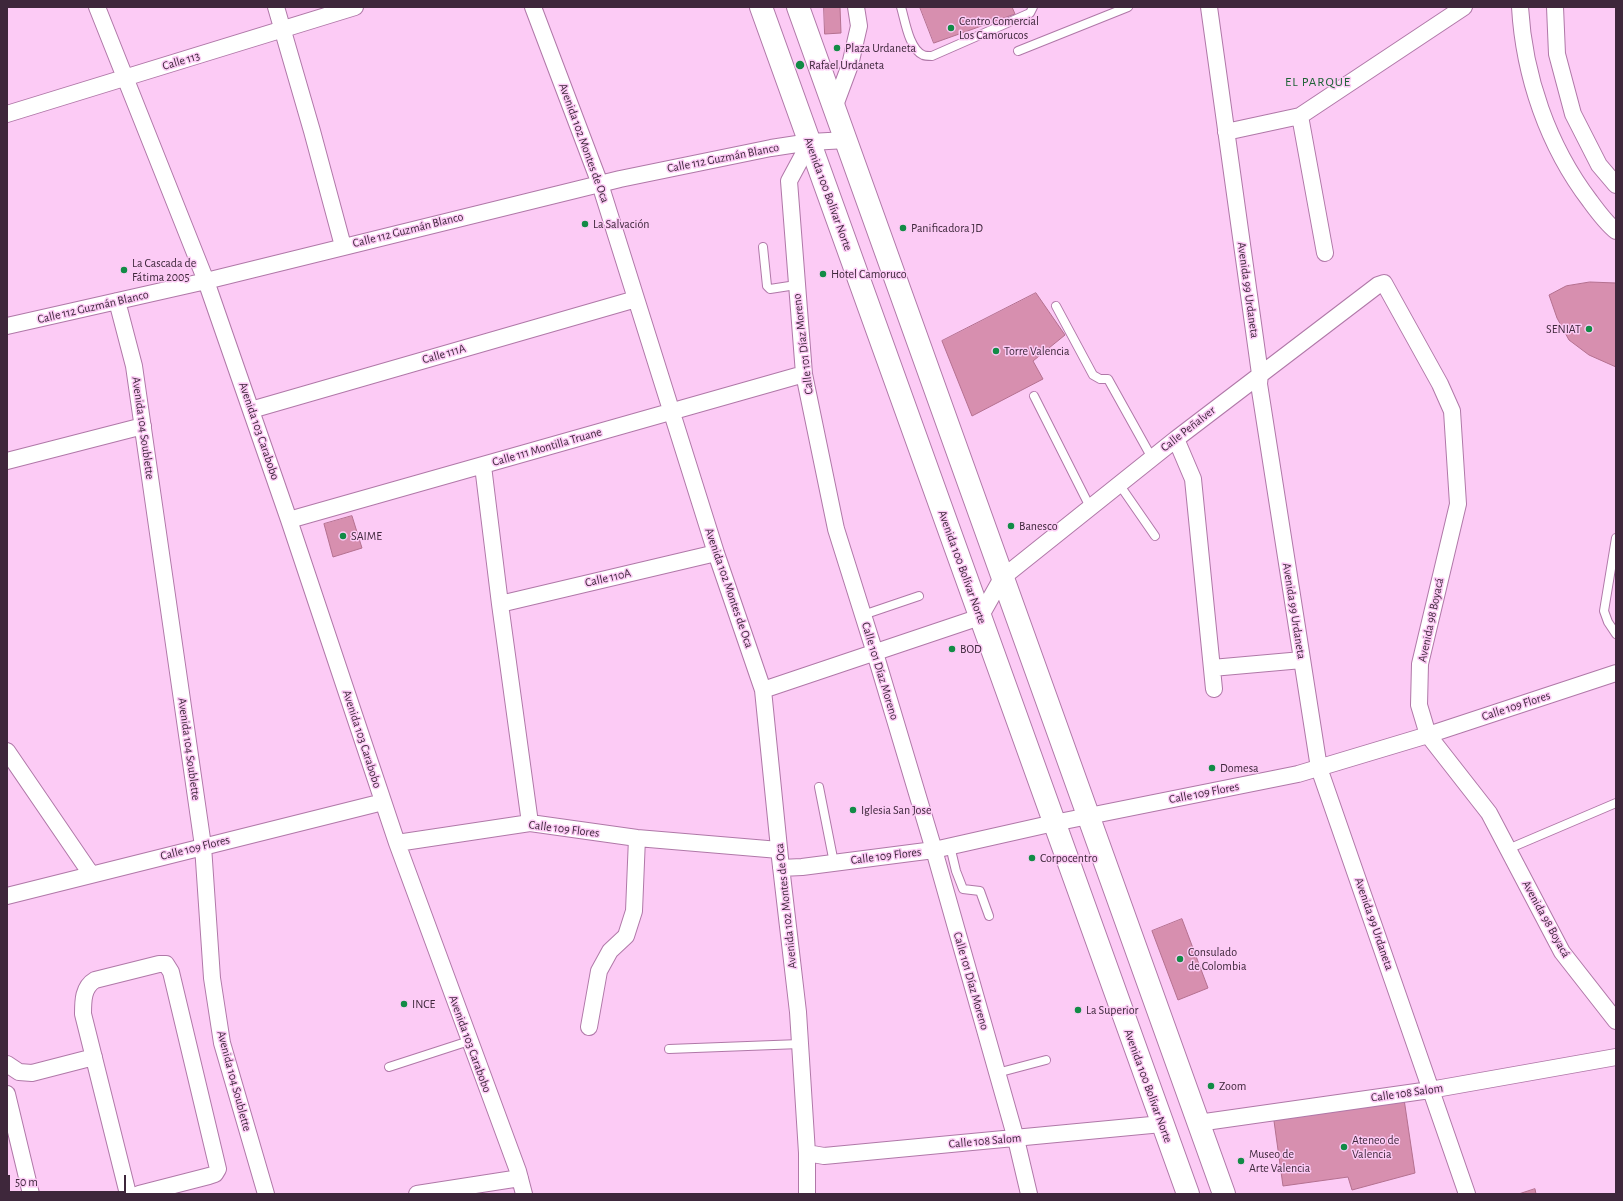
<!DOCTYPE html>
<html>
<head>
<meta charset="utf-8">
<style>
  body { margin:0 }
  #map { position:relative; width:1623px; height:1201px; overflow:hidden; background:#fccbf5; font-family:"Alegreya Sans",sans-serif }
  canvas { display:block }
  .frame { position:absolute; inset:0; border:8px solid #3e273b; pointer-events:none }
  .scale { position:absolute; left:8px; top:1175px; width:118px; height:18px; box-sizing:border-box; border:2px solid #3e273b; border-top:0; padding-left:5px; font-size:12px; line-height:14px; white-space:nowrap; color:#3e273b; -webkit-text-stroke:3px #fccbf5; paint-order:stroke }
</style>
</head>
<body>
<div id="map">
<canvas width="1623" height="1201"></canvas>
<div class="frame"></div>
<div class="scale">50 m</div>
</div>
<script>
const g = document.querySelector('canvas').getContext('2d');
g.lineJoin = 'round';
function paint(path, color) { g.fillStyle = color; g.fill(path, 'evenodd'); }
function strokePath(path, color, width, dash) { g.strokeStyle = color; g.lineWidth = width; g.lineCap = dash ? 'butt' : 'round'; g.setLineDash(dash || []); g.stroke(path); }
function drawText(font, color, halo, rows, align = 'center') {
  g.font = font + ' "Alegreya Sans",sans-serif'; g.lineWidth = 3; g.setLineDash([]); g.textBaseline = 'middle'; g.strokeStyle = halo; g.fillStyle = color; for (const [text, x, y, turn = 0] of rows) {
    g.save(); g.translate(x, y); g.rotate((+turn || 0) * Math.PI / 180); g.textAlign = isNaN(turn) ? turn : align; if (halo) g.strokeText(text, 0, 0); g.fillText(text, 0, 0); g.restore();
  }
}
const building = new Path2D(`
  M 824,7 L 840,7 L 841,33 L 825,34 Z
  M 920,7 L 1012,7 L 1015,14 L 934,43 Z
  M 1590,282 L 1616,283 L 1616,367 L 1589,355 L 1569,340 L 1557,318 L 1549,295 L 1566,286 Z
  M 1036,293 L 1065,335 L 1033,361 L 1043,379 L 972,416 L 942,341 Z
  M 352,516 L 362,548 L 333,557 L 324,524 Z
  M 1182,919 L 1208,988 L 1178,1000 L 1152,931 Z
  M 1404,1099 L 1415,1173 L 1352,1190 L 1348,1177 L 1283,1186 L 1274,1121 Z
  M 1535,1189 L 1536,1194 L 1519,1194 Z`);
paint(building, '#d78faf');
strokePath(building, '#b4708f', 1);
const service = new Path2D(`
  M 901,7 C 905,20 909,49 923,55 C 925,56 929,56 932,56 L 1030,13 L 1033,7
  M 1018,51 L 1128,7
  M 763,247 L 767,286 L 770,289 L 796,285
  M 1056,306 L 1093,375 L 1100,379 L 1108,379 L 1152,458
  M 1034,396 L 1090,507
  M 1119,484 L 1155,536
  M 1616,538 L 1604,611 L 1608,622 L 1616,634
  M 863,615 L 919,596
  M 819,787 L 834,863
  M 950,846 L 956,871 L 963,889 L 980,891 L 989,916
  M 1508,849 L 1616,803
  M 669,1049 L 800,1044
  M 389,1067 L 469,1041
  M 997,1073 L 1046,1060`);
const minor = new Path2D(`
  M 97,7 L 206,281 L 289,520 L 397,843 L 518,1171 L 524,1194
  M 276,7 L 312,131 L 343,246
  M 533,7 L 600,184 L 716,553 L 763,690 L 780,858 L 798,1012 L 807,1153 L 807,1194
  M 1209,7 L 1260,374 L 1259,384 L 1319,768 L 1467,1194
  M 1520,7 C 1524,76 1548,146 1590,201 C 1598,212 1606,223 1616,231
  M 1555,7 L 1557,54 L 1573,114 L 1599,165 L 1616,185
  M 834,108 L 850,65 L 859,26 L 856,7
  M 7,114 L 355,7
  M 1300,116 L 1325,253
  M 1226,132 L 1300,116 L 1464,7
  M 810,142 L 789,181 L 804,374 L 836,529 L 875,653 L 934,850 L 1016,1139 L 1029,1194
  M 117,301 L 134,366 L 203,846 L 212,978 L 222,1043 L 266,1194
  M 7,326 L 206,281 L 620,179 L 771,148 L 810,142 L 847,140
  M 251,410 L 636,299
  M 1176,439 L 1193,479 L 1214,689
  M 7,461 L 143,426
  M 483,466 L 500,604 L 530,823
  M 289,520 L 804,374
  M 500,604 L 716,553
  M 1212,668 L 1302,660
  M 763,690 L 980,617 L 1002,578 L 1176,439 L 1378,285 L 1384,283 L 1440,384 L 1452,411 L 1458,504 L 1420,664 L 1419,705 L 1428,735 L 1489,813 L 1562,952 L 1616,1021
  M 7,751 L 91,874
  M 397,843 L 530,823 L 637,838 L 779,850
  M 781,868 L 802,867 L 934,850 L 1054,823 L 1298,774 L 1428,735 L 1616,673
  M 7,896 L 383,802
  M 589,1027 L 599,971 L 610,951 L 626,936 L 634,911 L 637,838
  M 7,1064 L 19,1072 L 32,1073 L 94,1057
  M 7,1094 L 31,1194
  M 1198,1123 L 1430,1090 L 1616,1057
  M 807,1153 L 824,1156 L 1162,1124
  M 128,1194 L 83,1014 C 83,1001 83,987 95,980 L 159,964 L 166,964 L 171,972 L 218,1169 L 215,1174 L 209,1176 L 139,1194
  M 417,1194 L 520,1178`);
const secondary = new Path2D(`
  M 761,7 L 1188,1194
  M 798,7 L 1224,1194`);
strokePath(service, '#b078a8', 10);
strokePath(minor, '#b078a8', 18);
strokePath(secondary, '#b078a8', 24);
strokePath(service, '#fff', 8);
strokePath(minor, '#fff', 16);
strokePath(secondary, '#fff', 22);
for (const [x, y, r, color] of [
  [951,28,4,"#128b46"],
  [837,48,4,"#128b46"],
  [800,65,5,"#128b46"],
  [585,224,4,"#128b46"],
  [903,228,4,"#128b46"],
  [124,270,4,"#128b46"],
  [823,274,4,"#128b46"],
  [1589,329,4,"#128b46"],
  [996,351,4,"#128b46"],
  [1011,526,4,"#128b46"],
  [343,536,4,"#128b46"],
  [952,649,4,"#128b46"],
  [1212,768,4,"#128b46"],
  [853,810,4,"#128b46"],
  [1032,858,4,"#128b46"],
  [1180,959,4,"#128b46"],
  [404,1004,4,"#128b46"],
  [1078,1010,4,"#128b46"],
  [1211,1086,4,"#128b46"],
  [1344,1147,4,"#128b46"],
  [1241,1161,4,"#128b46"]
]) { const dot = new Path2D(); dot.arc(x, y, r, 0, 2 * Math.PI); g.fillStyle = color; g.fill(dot); strokePath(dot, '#fccbf5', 1.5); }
drawText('12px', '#3e273b', '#fccbf5', [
  ["Centro Comercial",959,21],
  ["Los Camorucos",959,35],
  ["Plaza Urdaneta",845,48],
  ["Rafael Urdaneta",809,65],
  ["La Salvación",593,224],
  ["Panificadora JD",911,228],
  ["La Cascada de",132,263],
  ["Fátima 2005",132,277],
  ["Hotel Camoruco",831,274],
  ["SENIAT",1581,329,"right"],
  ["Torre Valencia",1004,351],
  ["Banesco",1019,526],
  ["SAIME",351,536],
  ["BOD",960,649],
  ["Domesa",1220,768],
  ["Iglesia San Jose",861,810],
  ["Corpocentro",1040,858],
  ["Consulado",1188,952],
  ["de Colombia",1188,966],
  ["INCE",412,1004],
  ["La Superior",1086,1010],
  ["Zoom",1219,1086],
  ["Ateneo de",1352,1140],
  ["Valencia",1352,1154],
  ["Museo de",1249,1154],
  ["Arte Valencia",1249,1168]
], 'left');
drawText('12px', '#3e273b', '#fccbf5', [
  ["Calle 113",181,61,-17],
  ["Avenida 102 Montes de Oca",584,143,70],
  ["Calle 112 Guzmán Blanco",723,158,-11],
  ["Avenida 100 Bolívar Norte",828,194,70],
  ["Calle 112 Guzmán Blanco",408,230,-14],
  ["Avenida 99 Urdaneta",1248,290,82],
  ["Calle 112 Guzmán Blanco",93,307,-13],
  ["Calle 101 Díaz Moreno",803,344,-97],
  ["Calle 111A",444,354,-16],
  ["Avenida 104 Soublette",143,428,82],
  ["Calle Peñalver",1188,429,-38],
  ["Avenida 103 Carabobo",259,431,71],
  ["Calle 111 Montilla Truane",547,447,-16],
  ["Avenida 100 Bolívar Norte",962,567,70],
  ["Calle 110A",608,578,-13],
  ["Avenida 102 Montes de Oca",729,588,71],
  ["Avenida 99 Urdaneta",1294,611,81],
  ["Avenida 98 Boyacá",1431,620,-78],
  ["Calle 101 Díaz Moreno",880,671,73],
  ["Calle 109 Flores",1516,706,-18],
  ["Avenida 103 Carabobo",362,739,72],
  ["Avenida 104 Soublette",189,749,82],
  ["Calle 109 Flores",1204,793,-11],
  ["Calle 109 Flores",564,829,7],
  ["Calle 109 Flores",195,848,-14],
  ["Calle 109 Flores",886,856,-7],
  ["Avenida 102 Montes de Oca",786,906,-96],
  ["Avenida 98 Boyacá",1546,919,61],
  ["Avenida 99 Urdaneta",1374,924,71],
  ["Calle 101 Díaz Moreno",971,981,74],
  ["Avenida 103 Carabobo",470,1044,70],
  ["Avenida 104 Soublette",234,1081,75],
  ["Avenida 100 Bolívar Norte",1148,1086,70],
  ["Calle 108 Salom",1407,1093,-8],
  ["Calle 108 Salom",985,1141,-5]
]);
g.letterSpacing = '1px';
drawText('13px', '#1e6336', '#fccbf5', [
  ["EL PARQUE",1318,82]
]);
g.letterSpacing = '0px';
</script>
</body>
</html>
